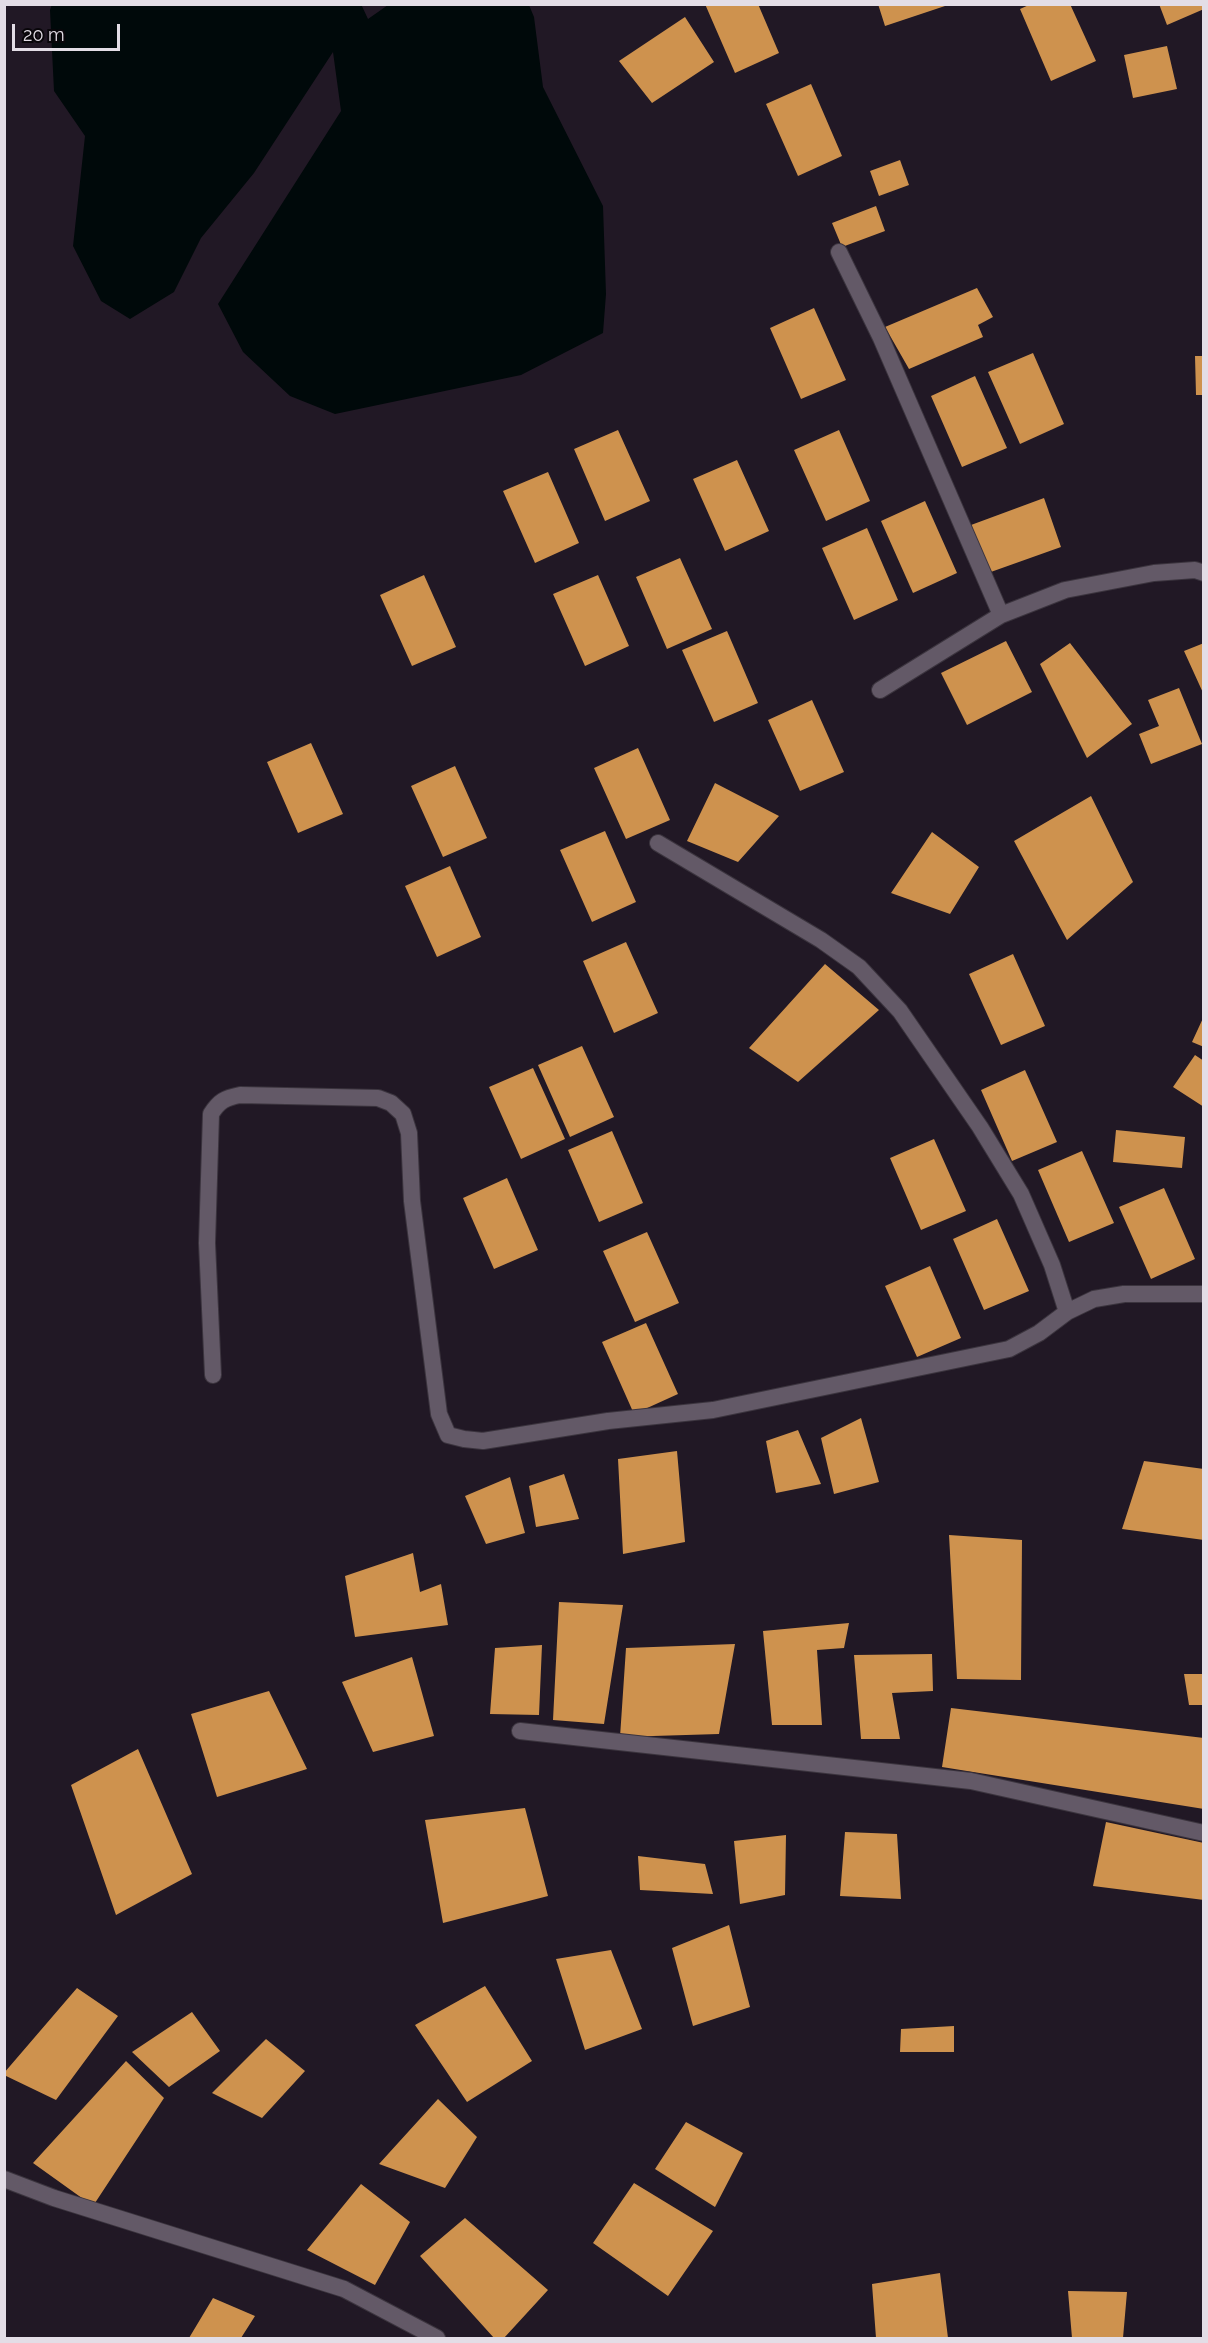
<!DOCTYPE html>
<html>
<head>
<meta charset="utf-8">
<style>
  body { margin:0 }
  #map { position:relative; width:1208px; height:2343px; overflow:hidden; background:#211825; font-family:Raleway,sans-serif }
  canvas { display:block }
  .frame { position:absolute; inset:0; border:6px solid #e3dde6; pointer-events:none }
  .scale { position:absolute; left:12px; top:24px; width:108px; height:27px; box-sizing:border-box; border:3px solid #e3dde6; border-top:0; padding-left:8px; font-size:18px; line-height:21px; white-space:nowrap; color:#e3dde6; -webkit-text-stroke:4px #09060a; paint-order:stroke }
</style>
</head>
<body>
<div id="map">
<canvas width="1208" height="2343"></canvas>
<div class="frame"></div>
<div class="scale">20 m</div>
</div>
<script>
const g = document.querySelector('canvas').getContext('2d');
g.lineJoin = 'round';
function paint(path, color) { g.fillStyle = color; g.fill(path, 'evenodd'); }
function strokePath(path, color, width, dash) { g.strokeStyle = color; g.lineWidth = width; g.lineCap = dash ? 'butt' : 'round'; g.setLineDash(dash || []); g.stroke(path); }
paint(new Path2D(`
  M 52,4 L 361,4 L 368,19 L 388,5 L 529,5 L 534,17 L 543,87 L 603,206 L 606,294 L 603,333 L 521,375 L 335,414 L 290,396 L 243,352 L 218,304 L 341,111 L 333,52 L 254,173 L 201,238 L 174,292 L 130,319 L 101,301 L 73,246 L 85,136 L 54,91 L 50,10 Z`), '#00090a');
paint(new Path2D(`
  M 705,4 L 758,4 L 779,53 L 735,73 Z
  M 878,4 L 948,4 L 948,5 L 885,26 Z
  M 1031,4 L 1070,4 L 1096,61 L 1051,81 L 1020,9 Z
  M 1159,4 L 1204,4 L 1204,9 L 1167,25 Z
  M 685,17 L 714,62 L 652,103 L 619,61 Z
  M 1167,46 L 1177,89 L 1133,98 L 1124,55 Z
  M 811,84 L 842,156 L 798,176 L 766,104 Z
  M 900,160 L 909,185 L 879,196 L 870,171 Z
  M 876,206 L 885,231 L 842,247 L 832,223 Z
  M 977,288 L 993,317 L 978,325 L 983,337 L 909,369 L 885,327 Z
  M 814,308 L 846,380 L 801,399 L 770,328 Z
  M 1033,353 L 1064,424 L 1020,444 L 988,372 Z
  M 1195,356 L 1204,356 L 1204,395 L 1196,395 Z
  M 975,376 L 1007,448 L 962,467 L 931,396 Z
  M 618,430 L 650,501 L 605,521 L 574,449 Z
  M 839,430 L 870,501 L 826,521 L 794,450 Z
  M 737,460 L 769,531 L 725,551 L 693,479 Z
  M 548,472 L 579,543 L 535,563 L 503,491 Z
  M 1044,498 L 1061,547 L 988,573 L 971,525 Z
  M 925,501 L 957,573 L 913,593 L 881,521 Z
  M 867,528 L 898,600 L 854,620 L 822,548 Z
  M 680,558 L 712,629 L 667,649 L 636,577 Z
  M 424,575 L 456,647 L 412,666 L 380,595 Z
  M 598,575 L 629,646 L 585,666 L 553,594 Z
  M 727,631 L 758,703 L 714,722 L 682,650 Z
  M 1006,641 L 1032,692 L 967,725 L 941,673 Z
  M 1070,643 L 1132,724 L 1087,758 L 1040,664 Z
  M 1204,643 L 1204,695 L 1184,651 Z
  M 1179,688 L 1202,744 L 1151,764 L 1139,734 L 1159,726 L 1148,700 Z
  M 812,700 L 844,772 L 800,791 L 768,720 Z
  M 311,743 L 343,814 L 298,833 L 267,762 Z
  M 638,748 L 670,820 L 626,839 L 594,768 Z
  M 455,766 L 487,838 L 443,857 L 411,786 Z
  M 715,783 L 779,816 L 738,862 L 687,841 Z
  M 1091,796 L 1133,882 L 1067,940 L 1014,841 Z
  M 605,831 L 636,902 L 592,922 L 560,850 Z
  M 932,832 L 979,867 L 950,914 L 891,893 Z
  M 450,866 L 481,937 L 437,957 L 405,886 Z
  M 626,942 L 658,1013 L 614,1033 L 583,961 Z
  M 1013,954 L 1045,1026 L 1001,1045 L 969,974 Z
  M 825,964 L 879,1010 L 798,1082 L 749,1048 Z
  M 1204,1016 L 1204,1047 L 1192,1042 Z
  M 582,1046 L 614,1117 L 570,1137 L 538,1065 Z
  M 1195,1055 L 1204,1061 L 1204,1107 L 1173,1087 Z
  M 533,1068 L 565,1139 L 521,1159 L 489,1087 Z
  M 1025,1070 L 1057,1142 L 1012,1161 L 981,1090 Z
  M 1116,1130 L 1185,1137 L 1182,1168 L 1113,1162 Z
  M 612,1131 L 643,1203 L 599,1222 L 568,1150 Z
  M 934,1139 L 966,1211 L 921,1230 L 890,1158 Z
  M 1082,1151 L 1114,1223 L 1069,1242 L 1038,1170 Z
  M 507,1178 L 538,1250 L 494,1269 L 463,1198 Z
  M 1164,1188 L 1195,1259 L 1151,1279 L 1119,1207 Z
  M 997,1219 L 1029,1291 L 984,1310 L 953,1239 Z
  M 647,1232 L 679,1303 L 635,1322 L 603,1251 Z
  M 930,1266 L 961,1338 L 917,1357 L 885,1286 Z
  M 646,1323 L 678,1394 L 634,1414 L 602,1342 Z
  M 861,1418 L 879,1482 L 834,1494 L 821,1438 Z
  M 798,1430 L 821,1484 L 776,1493 L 766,1441 Z
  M 677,1451 L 685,1542 L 623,1554 L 618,1459 Z
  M 1144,1461 L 1204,1469 L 1204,1540 L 1122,1529 Z
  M 564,1474 L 579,1519 L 536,1527 L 529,1486 Z
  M 510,1477 L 525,1533 L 486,1544 L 465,1496 Z
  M 949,1535 L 1022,1540 L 1021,1680 L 957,1679 Z
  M 413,1553 L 420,1592 L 441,1584 L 448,1625 L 355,1637 L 345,1576 Z
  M 559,1602 L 623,1605 L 604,1724 L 553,1720 Z
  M 849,1623 L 844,1648 L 817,1650 L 822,1725 L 772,1725 L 763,1631 Z
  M 735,1644 L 719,1734 L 620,1737 L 626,1648 Z
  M 542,1645 L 539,1715 L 490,1714 L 495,1648 Z
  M 932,1654 L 933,1691 L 892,1693 L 900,1739 L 861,1739 L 854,1655 Z
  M 412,1657 L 434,1736 L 373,1752 L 342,1682 Z
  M 1184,1674 L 1204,1674 L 1204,1705 L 1189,1705 Z
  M 269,1691 L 307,1769 L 217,1797 L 191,1714 Z
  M 951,1708 L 1204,1738 L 1204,1809 L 942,1767 Z
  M 138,1749 L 192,1874 L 116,1915 L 71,1785 Z
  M 525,1808 L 548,1896 L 443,1923 L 425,1820 Z
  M 1106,1822 L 1204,1843 L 1204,1900 L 1093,1886 Z
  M 845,1832 L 897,1834 L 901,1899 L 840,1896 Z
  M 786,1835 L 785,1895 L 740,1904 L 734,1841 Z
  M 638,1856 L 705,1864 L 713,1894 L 640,1890 Z
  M 729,1925 L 750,2007 L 693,2026 L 672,1948 Z
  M 611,1950 L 642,2029 L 585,2050 L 556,1959 Z
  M 485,1986 L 532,2061 L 467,2102 L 415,2025 Z
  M 77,1988 L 118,2016 L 56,2100 L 4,2075 L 4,2073 Z
  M 192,2012 L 220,2051 L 169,2087 L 132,2052 Z
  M 954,2026 L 954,2052 L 900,2052 L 901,2029 Z
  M 266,2039 L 305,2071 L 262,2118 L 212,2093 Z
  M 126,2061 L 164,2098 L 93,2206 L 33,2163 Z
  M 438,2099 L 477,2137 L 445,2188 L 379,2164 Z
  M 686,2122 L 743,2153 L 715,2207 L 655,2169 Z
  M 634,2183 L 713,2231 L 668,2296 L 593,2243 Z
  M 361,2184 L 410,2222 L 375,2285 L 307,2250 Z
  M 465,2218 L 548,2290 L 504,2338 L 494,2338 L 420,2256 Z
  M 940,2273 L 948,2338 L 876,2338 L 872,2284 Z
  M 1068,2291 L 1127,2292 L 1123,2338 L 1072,2338 Z
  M 213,2298 L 255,2316 L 241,2338 L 189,2338 Z`), '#ce924e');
const minor = new Path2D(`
  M 839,252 L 881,338 L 1001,615
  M 880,690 L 1001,615 L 1065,590 L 1154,573 L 1195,570 L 1204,573
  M 658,843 L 821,940 L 859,967 L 900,1011 L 980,1127 L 1021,1194 L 1052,1265 L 1067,1312
  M 213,1375 L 207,1243 L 211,1114 C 219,1101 225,1098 240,1095 L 378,1098 L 391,1103 L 403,1114 L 409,1133 L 412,1201 L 439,1414 L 448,1435 L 464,1439 L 483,1441 L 608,1421 L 713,1410 L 1009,1349 L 1039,1333 L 1067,1312 L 1094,1299 L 1124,1294 L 1204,1294
  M 520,1731 L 971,1781 L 1204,1833
  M 4,2179 L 54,2198 L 344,2289 L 437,2338`);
strokePath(minor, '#3b343e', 18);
strokePath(minor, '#635967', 16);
</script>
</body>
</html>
